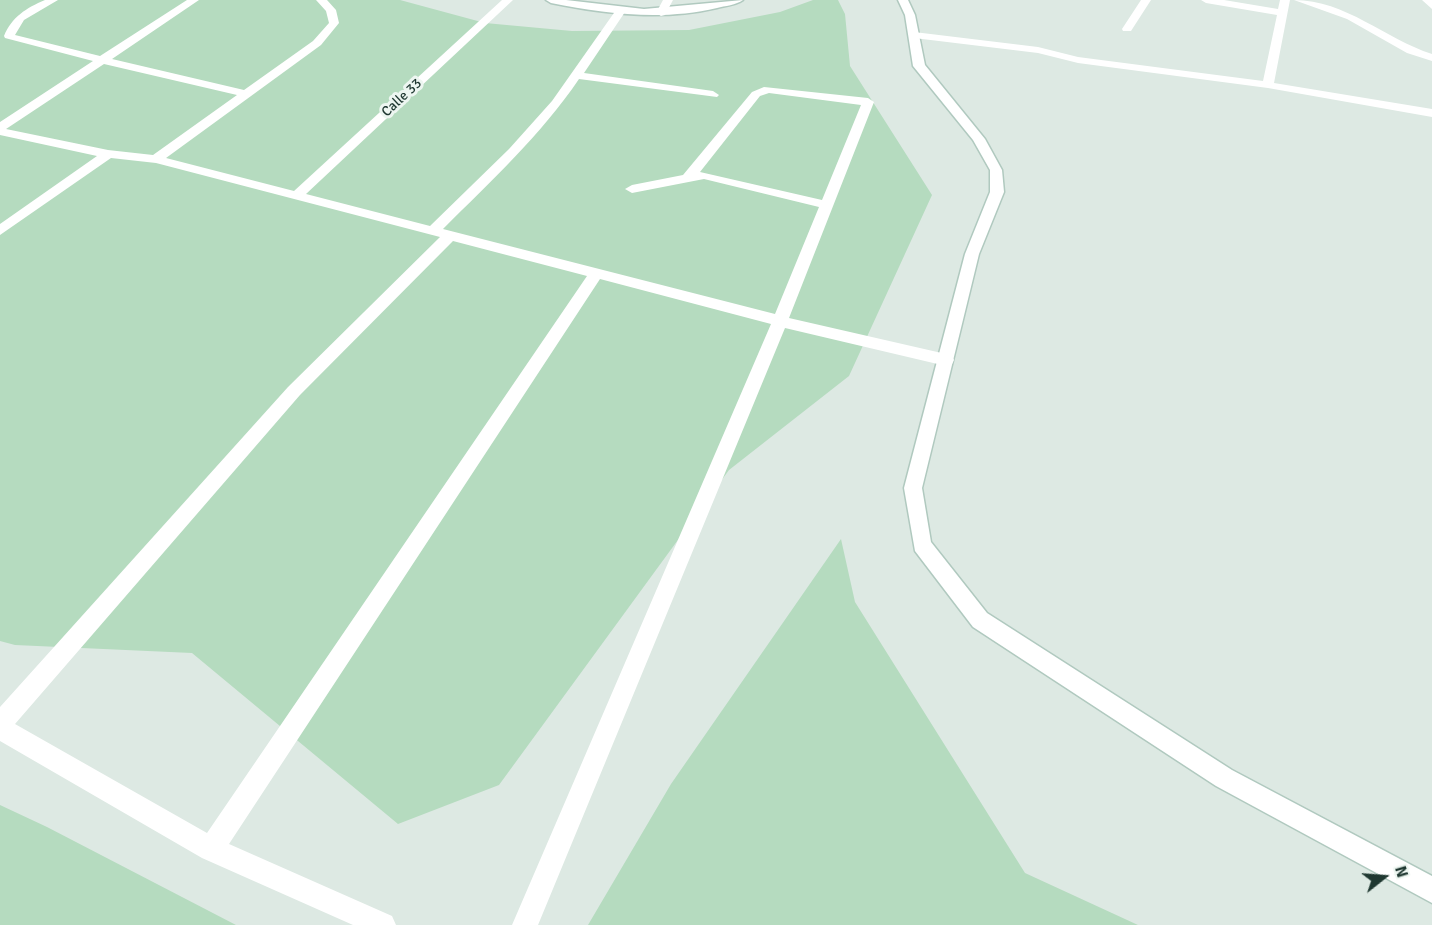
<!DOCTYPE html>
<html>
<head>
<meta charset="utf-8">
<style>
  body { margin:0 }
  #map { position:relative; width:1432px; height:925px; overflow:hidden; background:#dde9e3; font-family:Signika,sans-serif }
  canvas { display:block }
  .north { position:absolute; left:1354px; top:847px; width:60px; height:60px; -webkit-text-stroke:4px #edf6f1; paint-order:stroke; rotate:73deg; font-size:16px; font-weight:700; line-height:24px; text-align:center; color:#1f3831 }
  .north::after { content:''; display:block; margin:auto; width:21px; height:27px; background:#1f3831; clip-path:polygon(50% 0,100% 100%,50% 72%,0 100%) }
</style>
</head>
<body>
<div id="map">
<canvas width="1432" height="925"></canvas>
<div class="north">N</div>
</div>
<script>
const g = document.querySelector('canvas').getContext('2d');
g.lineJoin = 'round';
function paint(path, color) { g.fillStyle = color; g.fill(path, 'evenodd'); }
function strokePath(path, color, width, dash) { g.strokeStyle = color; g.lineWidth = width; g.lineCap = dash ? 'butt' : 'round'; g.setLineDash(dash || []); g.stroke(path); }
function drawText(font, color, halo, rows, align = 'center') {
  g.font = font + ' Signika,sans-serif'; g.lineWidth = 6; g.setLineDash([]); g.textBaseline = 'middle'; g.strokeStyle = halo; g.fillStyle = color; for (const [text, x, y, turn = 0] of rows) {
    g.save(); g.translate(x, y); g.rotate((+turn || 0) * Math.PI / 180); g.textAlign = isNaN(turn) ? turn : align; if (halo) g.strokeText(text, 0, 0); g.fillText(text, 0, 0); g.restore();
  }
}
paint(new Path2D(`
  M 0,0 L 400,0 L 485,23 L 572,31 L 689,30 L 780,12 L 813,0 L 838,0 L 845,14 L 850,66 L 932,195 L 849,376 L 729,470 L 499,785 L 398,824 L 192,653 L 15,645 L 0,641 Z
  M 841,539 L 855,602 L 1025,873 L 1138,925 L 588,925 L 671,784 Z
  M 0,805 L 47,827 L 236,925 L 0,925 Z`), '#b5dbbf');
const secondary = new Path2D(`
  M 546,0 L 566,0 L 644,9 L 743,0 C 736,5 725,6 717,8 C 662,21 606,14 551,3 Z
  M 898,0 L 908,0 L 915,15 L 925,65 L 985,139 L 1002,170 L 1004,192 L 979,254 L 922,488 L 931,542 L 987,613 L 1232,770 L 1432,876 L 1432,903 L 1216,786 L 973,627 L 915,551 L 904,488 L 965,254 L 990,192 L 990,170 L 973,140 L 913,66 L 905,15 Z`);
strokePath(secondary, '#b0c9bf', 3);
paint(new Path2D(`
  M 45,0 L 58,0 L 24,20 L 15,35 L 100,56 L 187,0 L 199,0 L 112,59 L 244,90 L 313,41 L 329,23 L 326,11 L 316,0 L 327,0 L 336,10 L 339,23 L 321,45 L 166,158 L 294,191 L 502,0 L 513,0 L 306,194 L 430,226 L 509,149 L 552,101 L 616,10 L 624,10 L 625,12 L 584,73 L 713,91 L 719,95 L 717,97 L 579,79 C 541,135 491,181 443,229 L 775,314 L 819,207 L 704,179 L 632,193 L 625,189 L 632,185 L 683,175 L 752,92 L 764,87 L 868,98 L 874,102 L 789,318 L 946,354 L 952,356 L 954,360 L 952,364 L 946,366 L 785,328 L 538,925 L 512,925 L 771,324 L 600,279 L 229,844 L 392,916 L 396,925 L 353,925 L 202,858 L 0,741 L 0,707 L 288,387 L 440,237 L 156,163 L 111,158 L 0,235 L 0,224 L 97,156 L 0,135 L 0,122 L 93,61 L 5,38 L 4,36 C 12,17 26,8 45,0 ZM 104,64 L 237,95 L 153,155 L 108,150 L 6,129 ZM 769,93 L 861,105 L 822,200 L 700,172 L 760,96 ZM 453,241 L 587,276 L 207,833 L 15,724 L 300,395 Z
  M 663,0 L 673,0 L 665,15 L 661,16 L 656,13 Z
  M 1141,0 L 1151,0 L 1131,31 L 1123,31 L 1122,29 Z
  M 1201,0 L 1224,0 L 1278,9 L 1280,0 L 1290,0 L 1274,83 L 1432,109 L 1432,117 L 1268,88 L 1078,63 L 1038,53 L 914,38 L 909,35 L 914,32 L 1038,47 L 1078,57 L 1263,81 L 1277,15 L 1206,3 Z
  M 1294,0 C 1346,0 1385,39 1432,54 L 1432,61 L 1407,53 L 1347,19 Z
  M 1422,0 L 1432,0 L 1432,9 Z`), '#fff');
paint(secondary, '#fff');
drawText('14px', '#1f3831', '#edf6f1', [
  ["Calle 33",402,98,-43]
]);
</script>
</body>
</html>
